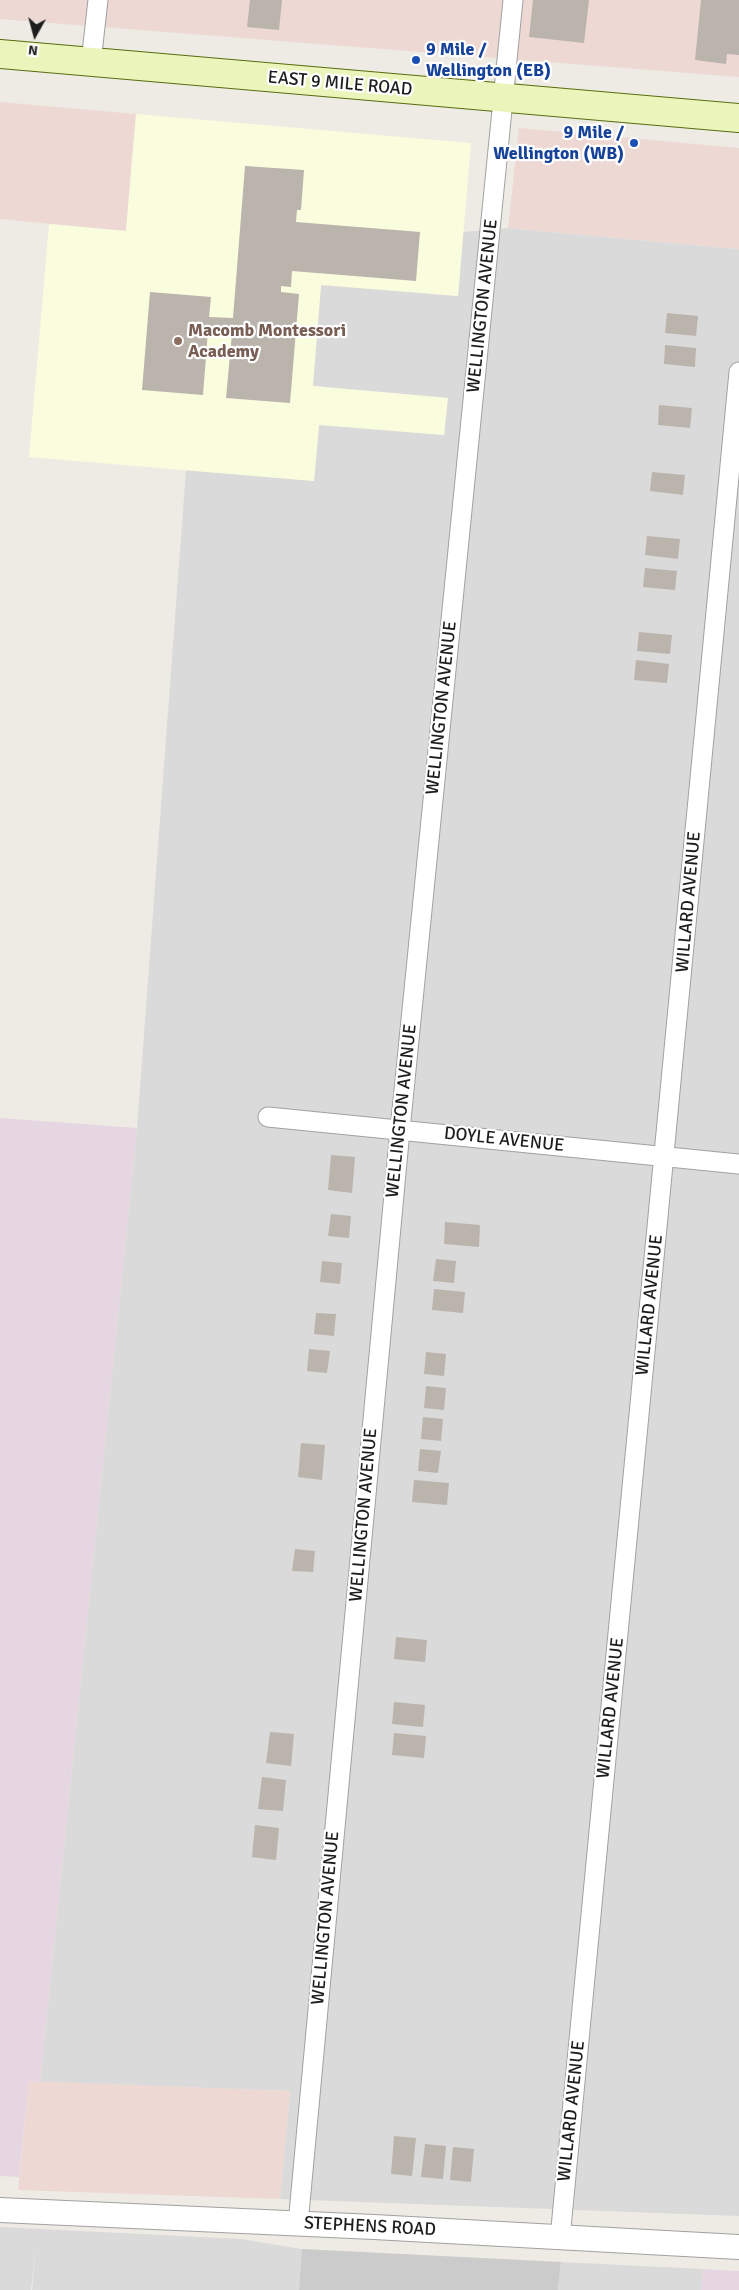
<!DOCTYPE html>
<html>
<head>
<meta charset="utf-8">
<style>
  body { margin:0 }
  #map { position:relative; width:739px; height:2290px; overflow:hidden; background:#eeebe4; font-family:Signika,sans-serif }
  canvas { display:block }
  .north { position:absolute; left:10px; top:10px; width:50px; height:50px; -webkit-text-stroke:4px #fff; paint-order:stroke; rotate:187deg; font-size:14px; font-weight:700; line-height:20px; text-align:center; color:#1d1d1d }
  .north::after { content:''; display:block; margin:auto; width:18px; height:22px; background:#1d1d1d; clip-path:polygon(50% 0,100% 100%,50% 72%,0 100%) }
</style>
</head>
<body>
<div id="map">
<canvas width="739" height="2290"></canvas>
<div class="north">N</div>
</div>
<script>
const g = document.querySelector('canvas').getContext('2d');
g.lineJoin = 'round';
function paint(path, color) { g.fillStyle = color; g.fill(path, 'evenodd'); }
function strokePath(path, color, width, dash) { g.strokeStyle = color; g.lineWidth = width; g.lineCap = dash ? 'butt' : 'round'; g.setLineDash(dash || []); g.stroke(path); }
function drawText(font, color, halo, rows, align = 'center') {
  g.font = font + ' Signika,sans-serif'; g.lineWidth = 4.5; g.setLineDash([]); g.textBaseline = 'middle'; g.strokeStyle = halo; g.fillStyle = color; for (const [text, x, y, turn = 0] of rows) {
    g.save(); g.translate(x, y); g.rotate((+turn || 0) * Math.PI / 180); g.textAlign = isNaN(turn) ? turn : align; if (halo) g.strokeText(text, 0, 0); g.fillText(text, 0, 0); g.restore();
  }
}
paint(new Path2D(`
  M 508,228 L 739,249 L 739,2216 L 280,2199 L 290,2091 L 40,2082 L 137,1128 L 186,470 L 314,481 L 319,424 L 444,435 L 447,398 L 312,386 L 321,284 L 458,296 L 463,232 Z
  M 0,2227 L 241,2239 L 302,2249 L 299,2290 L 32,2290 L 36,2245 L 31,2290 L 0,2290 Z
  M 561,2262 L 703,2269 L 701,2290 L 558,2290 Z`), '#dbdada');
paint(new Path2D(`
  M 0,0 L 739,0 L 739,77 L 0,19 Z
  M 0,102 L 136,114 L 126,231 L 0,219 Z
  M 519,128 L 739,148 L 739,249 L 508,228 Z
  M 29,2081 L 290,2091 L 280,2199 L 18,2190 Z`), '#edd8d4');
paint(new Path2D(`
  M 0,1118 L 137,1128 L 40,2082 L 29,2081 L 19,2177 L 0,2176 Z
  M 703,2269 L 739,2271 L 739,2290 L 701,2290 Z`), '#e6d6e1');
paint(new Path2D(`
  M 136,114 L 471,143 L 458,296 L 321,285 L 313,386 L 448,398 L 444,435 L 319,425 L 314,481 L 29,457 L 49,224 L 126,231 Z`), '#f9fdde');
paint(new Path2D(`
  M 302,2249 L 561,2262 L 558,2290 L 299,2290 Z`), '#cbcbcb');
paint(new Path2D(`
  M 250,0 L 282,0 L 279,30 L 247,27 Z
  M 533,0 L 589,0 L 584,43 L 529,37 Z
  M 701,0 L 739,0 L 739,55 L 727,54 L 726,64 L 695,60 Z
  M 245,166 L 304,170 L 301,210 L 297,210 L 296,222 L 420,232 L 416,281 L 292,271 L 291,287 L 281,286 L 281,292 L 299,294 L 290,403 L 226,398 L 232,333 L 208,331 L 203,395 L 142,390 L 150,292 L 211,297 L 209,317 L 233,318 Z
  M 667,313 L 698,316 L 696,336 L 665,333 Z
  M 665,345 L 696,348 L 695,367 L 664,364 Z
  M 659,405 L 692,408 L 690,428 L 658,425 Z
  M 652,472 L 685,475 L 683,495 L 650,491 Z
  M 647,536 L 680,539 L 678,559 L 645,555 Z
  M 645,568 L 677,571 L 675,590 L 643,587 Z
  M 639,632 L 672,635 L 670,654 L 637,651 Z
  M 636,660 L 669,664 L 667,683 L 634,680 Z
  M 331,1155 L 355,1157 L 352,1193 L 328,1190 Z
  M 331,1214 L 351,1216 L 349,1238 L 328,1236 Z
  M 445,1222 L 480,1225 L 479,1247 L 444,1244 Z
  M 436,1259 L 456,1261 L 454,1283 L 433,1281 Z
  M 322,1261 L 342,1263 L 340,1284 L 320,1282 Z
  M 434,1289 L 465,1292 L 463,1313 L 432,1310 Z
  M 316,1313 L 336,1314 L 334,1336 L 314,1334 Z
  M 309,1349 L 330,1351 L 327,1373 L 307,1371 Z
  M 426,1352 L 446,1354 L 444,1376 L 424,1374 Z
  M 426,1386 L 446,1388 L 444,1410 L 424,1408 Z
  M 423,1417 L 443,1419 L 441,1441 L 421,1439 Z
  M 301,1443 L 325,1445 L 322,1480 L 298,1477 Z
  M 420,1449 L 441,1451 L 438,1473 L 418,1471 Z
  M 414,1480 L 449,1483 L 447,1505 L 412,1502 Z
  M 295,1549 L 315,1551 L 313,1572 L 292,1571 Z
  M 396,1637 L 427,1640 L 425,1662 L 394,1659 Z
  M 394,1702 L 425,1705 L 423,1727 L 392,1724 Z
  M 270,1732 L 294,1734 L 291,1766 L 266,1763 Z
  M 394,1733 L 426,1736 L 424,1758 L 392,1755 Z
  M 262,1777 L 286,1780 L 283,1811 L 258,1809 Z
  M 255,1825 L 279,1828 L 276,1860 L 252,1857 Z
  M 394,2136 L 416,2138 L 412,2176 L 391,2174 Z
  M 425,2144 L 446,2146 L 443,2179 L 421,2177 Z
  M 453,2147 L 474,2149 L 471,2182 L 450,2180 Z`), '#bab4ad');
const minor = new Path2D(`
  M 91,62 L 98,0
  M 268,1117 L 739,1164
  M 298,2224 L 400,1130 L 513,0
  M 560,2238 L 739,372`);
const tertiary = new Path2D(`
  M 0,2210 L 374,2227 L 739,2247`);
const secondary = new Path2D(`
  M 0,54 L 739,118`);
strokePath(minor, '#a1a1a1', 21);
strokePath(tertiary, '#a1a1a1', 26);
strokePath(secondary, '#576c0c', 30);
strokePath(minor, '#fff', 19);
strokePath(tertiary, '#fff', 24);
strokePath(secondary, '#ebf5bb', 28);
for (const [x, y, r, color] of [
  [416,60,5,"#1a4fb4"],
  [634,143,5,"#1a4fb4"],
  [178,341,5,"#8d6e63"]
]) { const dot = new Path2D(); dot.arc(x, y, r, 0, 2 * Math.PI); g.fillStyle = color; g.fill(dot); strokePath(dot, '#fff', 2); }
drawText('bold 18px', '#164399', '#fff', [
  ["9 Mile /",426,50],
  ["Wellington (EB)",426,71],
  ["9 Mile /",624,133,"right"],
  ["Wellington (WB)",624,154,"right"]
], 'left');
drawText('18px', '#1d1d1d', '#fff', [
  ["EAST 9 MILE ROAD",340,84,5],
  ["WELLINGTON AVENUE",483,306,-84],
  ["WELLINGTON AVENUE",442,708,-84],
  ["WILLARD AVENUE",689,902,-85],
  ["WELLINGTON AVENUE",402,1111,-84],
  ["DOYLE AVENUE",504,1140,6],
  ["WILLARD AVENUE",650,1305,-84],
  ["WELLINGTON AVENUE",364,1515,-85],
  ["WILLARD AVENUE",611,1708,-84],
  ["WELLINGTON AVENUE",326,1918,-85],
  ["WILLARD AVENUE",572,2111,-84],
  ["STEPHENS ROAD",370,2227,3]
]);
drawText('bold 18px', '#785e54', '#fff', [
  ["Macomb Montessori",188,331],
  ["Academy",188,352]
], 'left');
</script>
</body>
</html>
